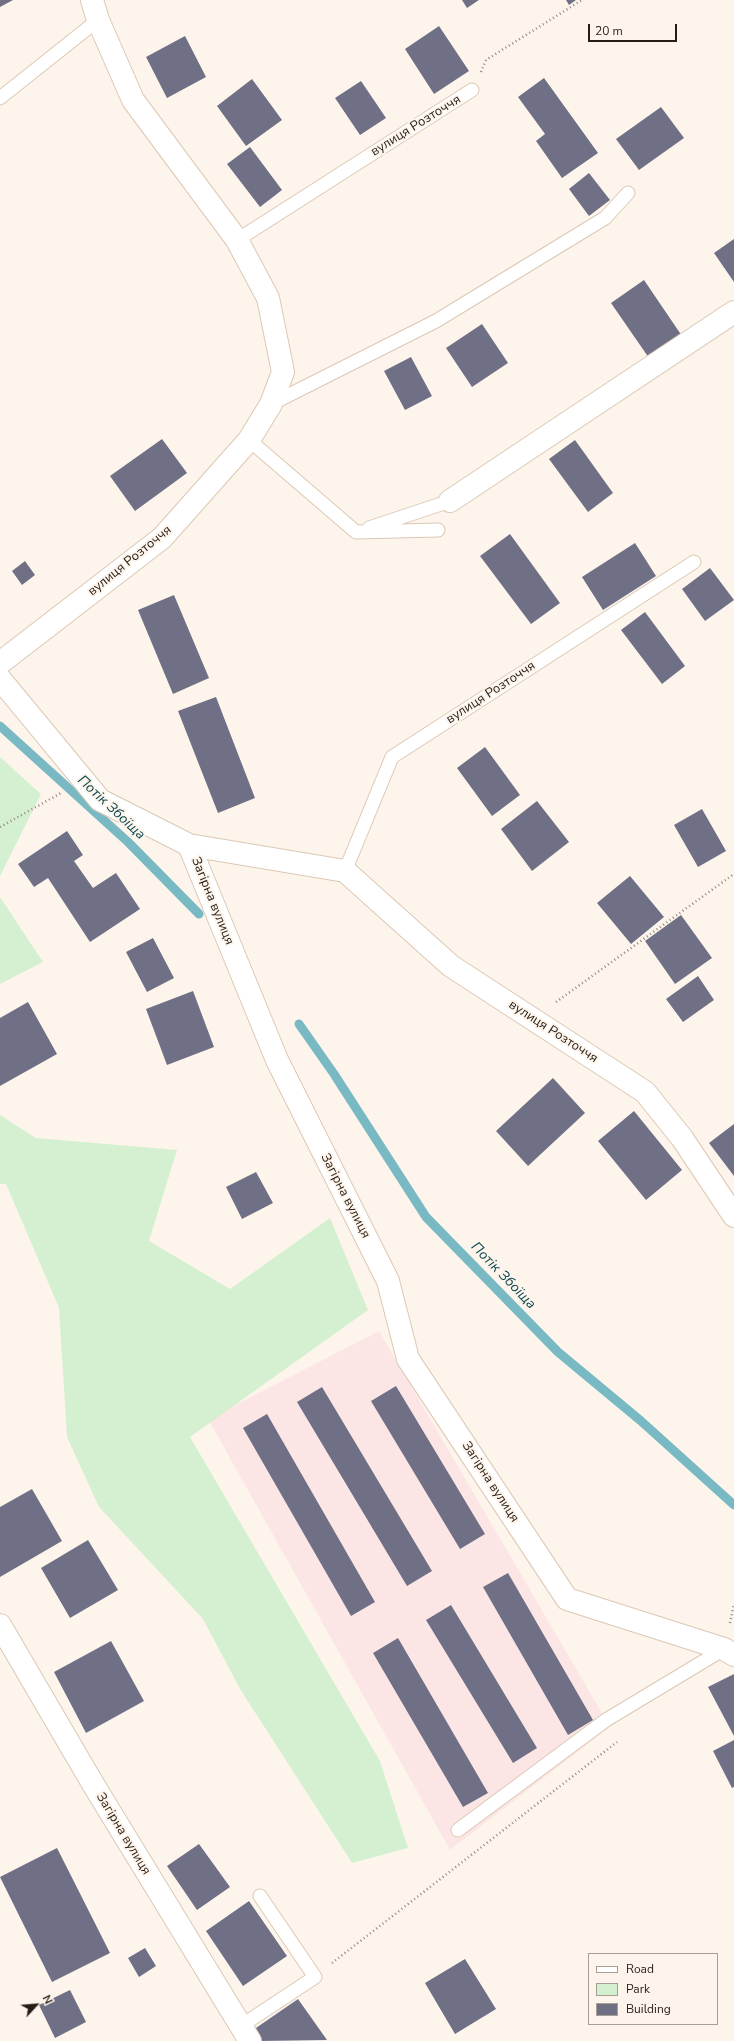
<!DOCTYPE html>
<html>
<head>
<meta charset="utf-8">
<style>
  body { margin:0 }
  #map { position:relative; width:734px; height:2041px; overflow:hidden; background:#fdf5ec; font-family:"Nunito Sans",sans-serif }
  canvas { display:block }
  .legend { position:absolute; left:588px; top:1953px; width:130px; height:72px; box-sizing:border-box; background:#fdf5ec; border:1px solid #a79f96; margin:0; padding:5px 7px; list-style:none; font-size:12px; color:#251d16 }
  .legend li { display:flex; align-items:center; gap:8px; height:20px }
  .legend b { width:20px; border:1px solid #a79f96 }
  .north { position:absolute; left:16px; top:1985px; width:40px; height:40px; -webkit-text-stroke:3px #fdf5ec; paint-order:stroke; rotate:64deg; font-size:11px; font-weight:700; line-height:16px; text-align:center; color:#251d16 }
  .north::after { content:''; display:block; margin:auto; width:14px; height:18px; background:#251d16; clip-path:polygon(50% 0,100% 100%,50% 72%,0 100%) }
  .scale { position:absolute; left:588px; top:24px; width:89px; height:18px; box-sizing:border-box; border:2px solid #251d16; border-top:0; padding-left:5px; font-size:12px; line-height:14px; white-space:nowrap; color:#251d16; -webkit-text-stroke:3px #fdf5ec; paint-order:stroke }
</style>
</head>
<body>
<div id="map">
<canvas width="734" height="2041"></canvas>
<ul class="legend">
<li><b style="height:5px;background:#fff"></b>Road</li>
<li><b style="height:11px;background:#d5f0d1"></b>Park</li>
<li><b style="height:11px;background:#6f6f86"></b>Building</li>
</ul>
<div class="north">N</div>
<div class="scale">20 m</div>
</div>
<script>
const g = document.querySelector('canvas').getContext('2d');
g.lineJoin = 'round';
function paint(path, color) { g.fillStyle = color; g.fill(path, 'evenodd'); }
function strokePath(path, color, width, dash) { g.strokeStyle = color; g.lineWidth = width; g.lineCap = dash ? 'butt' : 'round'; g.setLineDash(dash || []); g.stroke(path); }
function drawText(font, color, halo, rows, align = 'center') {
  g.font = font + ' "Nunito Sans",sans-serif'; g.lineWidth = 4; g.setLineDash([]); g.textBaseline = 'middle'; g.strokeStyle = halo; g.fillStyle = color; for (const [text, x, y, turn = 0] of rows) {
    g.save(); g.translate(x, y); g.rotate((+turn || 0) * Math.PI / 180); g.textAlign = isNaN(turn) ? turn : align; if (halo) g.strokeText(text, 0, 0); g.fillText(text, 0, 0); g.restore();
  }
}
paint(new Path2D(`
  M 379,1331 L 610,1727 L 450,1850 L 208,1419 Z`), '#fce6e5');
paint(new Path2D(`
  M 0,757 L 41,794 L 0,876 Z
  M 0,897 L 43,962 L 0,984 Z
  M 0,1115 L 36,1138 L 177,1150 L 149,1241 L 230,1289 L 330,1218 L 368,1310 L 190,1437 L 380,1761 L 408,1848 L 352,1863 L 240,1689 L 203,1619 L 99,1507 L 67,1437 L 59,1308 L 6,1184 L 0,1184 Z`), '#d5f0d1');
strokePath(new Path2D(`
  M 0,726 L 128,842 L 199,914
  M 299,1024 L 334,1074 L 426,1217 L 558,1352 L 641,1421 L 734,1505`), '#78b9c4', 9);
paint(new Path2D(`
  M 0,0 L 13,0 L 0,7 Z
  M 462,0 L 479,0 L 467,8 Z
  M 566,0 L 576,0 L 569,5 Z
  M 439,26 L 469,71 L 434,94 L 405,49 Z
  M 185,36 L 206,77 L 167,98 L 146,57 Z
  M 544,78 L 598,153 L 562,178 L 536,141 L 545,134 L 518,97 Z
  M 252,79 L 282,120 L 246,146 L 217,106 Z
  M 361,81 L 386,118 L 360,135 L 335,98 Z
  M 661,107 L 684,138 L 639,170 L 616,139 Z
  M 250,147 L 282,190 L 260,207 L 227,164 Z
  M 589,173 L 610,200 L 589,216 L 569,189 Z
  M 734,239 L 734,282 L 714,253 Z
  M 644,280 L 682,336 L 649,358 L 611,303 Z
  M 482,324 L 508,363 L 472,387 L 446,348 Z
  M 411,357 L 432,396 L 405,410 L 384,371 Z
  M 162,439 L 187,473 L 135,511 L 110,476 Z
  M 575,440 L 613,493 L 588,512 L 549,459 Z
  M 510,534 L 560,603 L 531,624 L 480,556 Z
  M 635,543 L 656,576 L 603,610 L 582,577 Z
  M 25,561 L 35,575 L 22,585 L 12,571 Z
  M 710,568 L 734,600 L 705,621 L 682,589 Z
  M 174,595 L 209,678 L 173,694 L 138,610 Z
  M 645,612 L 685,666 L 662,684 L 621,630 Z
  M 216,697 L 255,798 L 218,813 L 178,711 Z
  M 485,747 L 520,795 L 492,816 L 457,768 Z
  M 537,801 L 569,842 L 532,871 L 501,829 Z
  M 702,809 L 726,851 L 698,867 L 674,825 Z
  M 67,831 L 83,855 L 74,861 L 93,888 L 116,873 L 140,909 L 90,942 L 48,878 L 34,887 L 18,864 Z
  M 630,876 L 664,917 L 631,944 L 597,903 Z
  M 681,915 L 712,958 L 675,984 L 645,941 Z
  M 153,938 L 174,978 L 147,992 L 126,952 Z
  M 698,976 L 714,1000 L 683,1022 L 666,999 Z
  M 193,991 L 214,1047 L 167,1065 L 146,1009 Z
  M 28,1002 L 57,1054 L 0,1086 L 0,1018 Z
  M 553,1078 L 585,1113 L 528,1166 L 496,1131 Z
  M 634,1111 L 682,1170 L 646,1200 L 598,1141 Z
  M 734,1124 L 734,1176 L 709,1143 Z
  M 256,1172 L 273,1203 L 242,1219 L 226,1187 Z
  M 396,1386 L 485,1534 L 460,1549 L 371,1401 Z
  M 322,1387 L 432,1571 L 407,1586 L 297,1402 Z
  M 267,1414 L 375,1602 L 351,1616 L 243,1428 Z
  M 32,1489 L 62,1541 L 0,1577 L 0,1507 Z
  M 88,1540 L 118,1590 L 70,1618 L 41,1568 Z
  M 508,1573 L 593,1720 L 568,1735 L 483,1587 Z
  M 451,1605 L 537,1748 L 513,1763 L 426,1620 Z
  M 398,1638 L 488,1793 L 463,1807 L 373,1653 Z
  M 111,1641 L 144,1701 L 86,1733 L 54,1672 Z
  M 734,1674 L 734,1736 L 708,1687 Z
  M 734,1740 L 734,1787 L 732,1788 L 713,1751 Z
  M 199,1844 L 230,1887 L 197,1910 L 167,1866 Z
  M 57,1848 L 110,1953 L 52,1982 L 0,1877 Z
  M 249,1901 L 287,1956 L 243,1986 L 206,1931 Z
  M 145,1948 L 156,1966 L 139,1977 L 128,1958 Z
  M 465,1959 L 496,2009 L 455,2034 L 425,1983 Z
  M 70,1990 L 86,2022 L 55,2038 L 39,2005 Z
  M 298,1999 L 327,2040 L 260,2041 L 253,2030 Z`), '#6f6f86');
const lane = new Path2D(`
  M 0,98 L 98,20
  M 237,240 L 472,90
  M 271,404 L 436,321 L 605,218 L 628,193
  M 249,440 L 356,532 L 438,530
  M 369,528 L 450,501
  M 345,871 L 392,757 L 694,562
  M 458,1830 L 606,1720 L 724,1649
  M 241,2026 L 315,1977 L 260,1896`);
const street = new Path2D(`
  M 450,501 L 734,312
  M 0,663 L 162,538 L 249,440 L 271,404 L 283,372 L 268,298 L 237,240 L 133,100 L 98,20 L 92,0
  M 0,679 L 100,800 L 189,845 L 277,1060 L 388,1281 L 408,1359 L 567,1599 L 724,1649 L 734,1655
  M 189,845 L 345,871 L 451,966 L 645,1092 L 682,1138 L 734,1216
  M 0,1625 L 93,1784 L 250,2041`);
strokePath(lane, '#dcc8b4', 15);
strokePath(street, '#dcc8b4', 24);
strokePath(new Path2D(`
  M 481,72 L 486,60 L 582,0
  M 0,827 L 61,793
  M 556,1002 L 734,874
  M 730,1623 L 734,1604
  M 332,1963 L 617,1742`), '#918981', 2.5, [1, 3]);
strokePath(lane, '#fff', 13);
strokePath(street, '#fff', 22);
drawText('13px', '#251d16', '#fdf5ec', [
  ["вулиця Розточчя",416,126,-32],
  ["вулиця Розточчя",130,561,-39],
  ["вулиця Розточчя",491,693,-33],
  ["Загірна вулиця",212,901,68],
  ["вулиця Розточчя",553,1032,33],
  ["Загірна вулиця",345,1196,63],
  ["Загірна вулиця",490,1482,57],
  ["Загірна вулиця",123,1834,59]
]);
drawText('italic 14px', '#0b4750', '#fdf5ec', [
  ["Потік Збоїща",111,808,43],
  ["Потік Збоїща",503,1276,46]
]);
</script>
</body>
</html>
